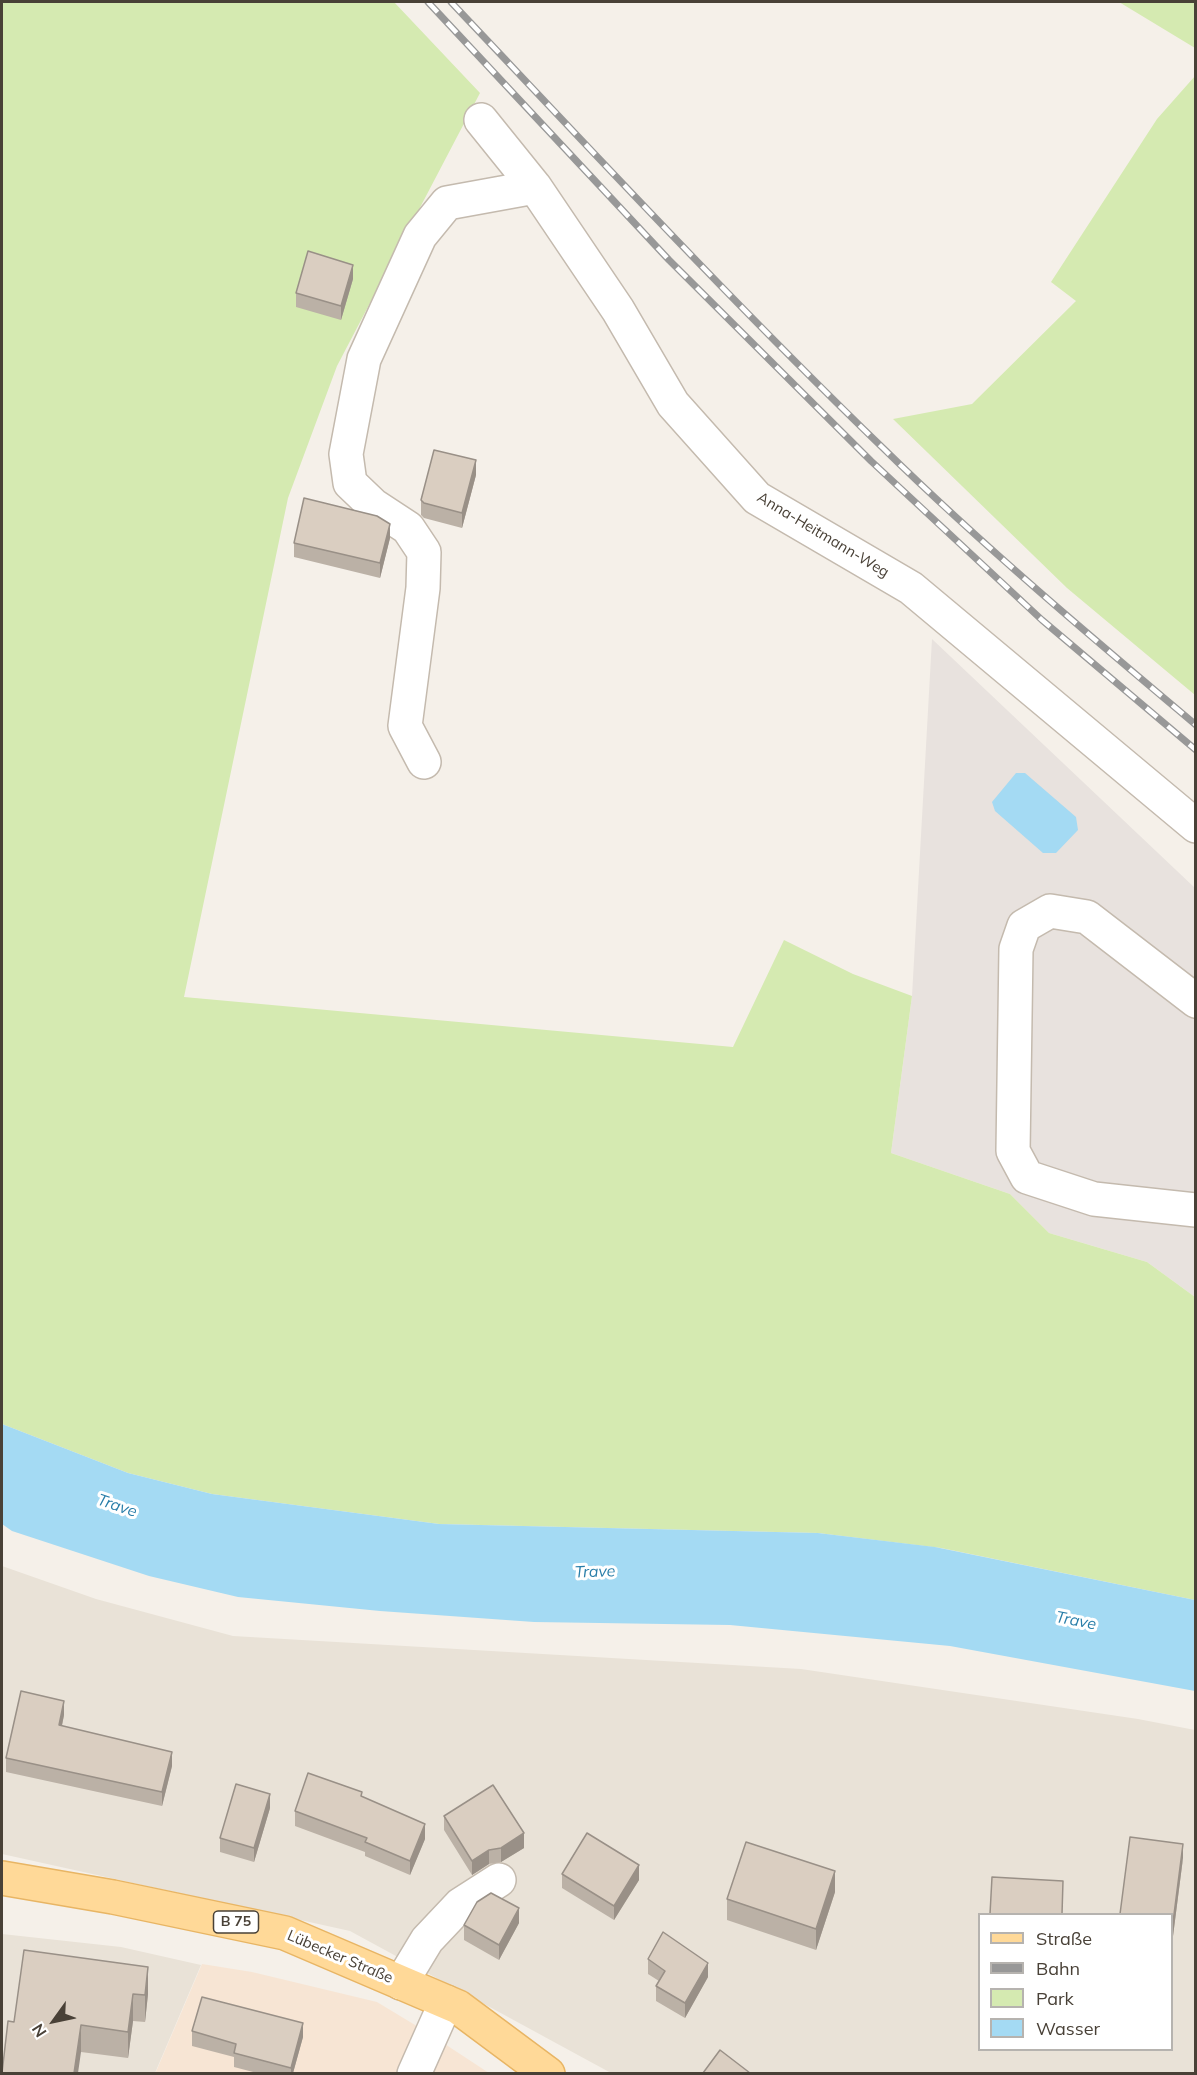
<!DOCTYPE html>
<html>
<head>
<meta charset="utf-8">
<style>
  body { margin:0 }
  #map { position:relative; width:1197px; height:2075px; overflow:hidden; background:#f5f0e9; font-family:Mulish,sans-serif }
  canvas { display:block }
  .frame { position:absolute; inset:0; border:3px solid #494137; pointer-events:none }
  .legend { position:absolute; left:978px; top:1913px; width:195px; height:138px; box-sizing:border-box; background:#fff; border:2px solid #b6b3af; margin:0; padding:8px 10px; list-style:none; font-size:18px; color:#494137 }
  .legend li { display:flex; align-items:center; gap:12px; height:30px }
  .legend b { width:30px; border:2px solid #b6b3af }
  .north { position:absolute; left:24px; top:1991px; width:60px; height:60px; -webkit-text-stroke:4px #fff; paint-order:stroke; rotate:237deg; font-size:16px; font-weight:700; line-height:24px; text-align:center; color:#494137 }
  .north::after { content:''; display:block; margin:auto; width:21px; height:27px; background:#494137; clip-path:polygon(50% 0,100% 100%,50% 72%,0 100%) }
</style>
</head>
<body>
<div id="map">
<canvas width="1197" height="2075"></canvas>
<div class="frame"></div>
<ul class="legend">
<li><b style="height:8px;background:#ffd998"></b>Straße</li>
<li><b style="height:8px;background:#989898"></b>Bahn</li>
<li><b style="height:16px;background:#d5eab1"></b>Park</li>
<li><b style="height:16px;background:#a4daf3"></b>Wasser</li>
</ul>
<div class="north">N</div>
</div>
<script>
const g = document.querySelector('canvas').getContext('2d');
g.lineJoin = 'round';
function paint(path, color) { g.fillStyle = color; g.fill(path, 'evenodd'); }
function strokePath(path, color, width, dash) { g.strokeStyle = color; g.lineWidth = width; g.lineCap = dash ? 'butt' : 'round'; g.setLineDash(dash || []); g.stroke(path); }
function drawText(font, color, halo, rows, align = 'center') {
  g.font = font + ' Mulish,sans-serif'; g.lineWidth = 6; g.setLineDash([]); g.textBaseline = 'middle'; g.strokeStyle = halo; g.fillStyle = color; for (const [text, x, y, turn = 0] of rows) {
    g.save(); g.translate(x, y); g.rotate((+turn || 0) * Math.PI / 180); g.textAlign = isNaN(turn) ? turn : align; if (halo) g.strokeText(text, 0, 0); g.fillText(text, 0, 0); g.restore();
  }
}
paint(new Path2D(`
  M 2,1566 L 96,1599 L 233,1636 L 801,1669 L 1138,1719 L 1195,1730 L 1195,2073 L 611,2073 L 350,1931 L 2,1854 ZM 980,1914 L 1172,1914 L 1172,2050 L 980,2050 Z
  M 2,1934 L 121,1947 L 201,1965 L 155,2073 L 2,2074 Z`), '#e9e2d7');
paint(new Path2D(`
  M 202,1964 L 252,1972 L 377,2002 L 425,2031 L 489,2073 L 155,2074 Z`), '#f7e5d4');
paint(new Path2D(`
  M 932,639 L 1195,888 L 1195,1297 L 1147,1262 L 1049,1233 L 1010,1194 L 891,1153 L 912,996 Z`), '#e8e2de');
paint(new Path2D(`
  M 2,2 L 394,2 L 480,93 L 337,366 L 288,498 L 184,997 L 733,1047 L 784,940 L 853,974 L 912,996 L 891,1153 L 1010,1194 L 1049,1233 L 1147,1262 L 1195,1297 L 1195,1600 L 941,1548 L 818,1533 L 439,1524 L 212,1494 L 128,1473 L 2,1424 Z
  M 1119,2 L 1195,2 L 1195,48 Z
  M 1195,76 L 1195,695 L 1067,588 L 893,419 L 972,404 L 1076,301 L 1051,282 L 1157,119 Z`), '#d5eab1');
paint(new Path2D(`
  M 1016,773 L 1025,773 L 1076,817 L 1078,830 L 1056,853 L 1043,853 L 995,811 L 992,802 Z
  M 2,1424 L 128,1473 L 212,1494 L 439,1524 L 818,1533 L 935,1547 L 1195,1600 L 1195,1691 L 950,1646 L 730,1625 L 534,1622 L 380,1611 L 238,1597 L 149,1576 L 12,1531 L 2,1524 Z`), '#a4daf3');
const minor = new Path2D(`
  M 481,120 L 535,187 L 618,310 L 673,404 L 757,498 L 911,588 L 1196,826
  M 424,762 L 405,726 L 423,588 L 424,552 L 408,528 L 373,505 L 350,483 L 346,454 L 364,359 L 420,236 L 447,203 L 535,187
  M 1196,1001 L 1087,917 L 1050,911 L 1024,926 L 1016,949 L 1013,1151 L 1027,1177 L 1094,1199 L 1196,1210
  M 401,1983 L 427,1940 L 460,1905 L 499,1880
  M 414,2074 L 446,2002`);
const major = new Path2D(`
  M 2,1878 L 113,1897 L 285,1933 L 458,2007 L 548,2074`);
strokePath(minor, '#c4baae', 36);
strokePath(major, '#e8b564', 36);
strokePath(minor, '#fff', 33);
strokePath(major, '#ffd998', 33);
const rail = new Path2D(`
  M 428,2 L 669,260 L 871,461 L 1042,620 L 1196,750
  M 451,2 C 593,152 734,304 883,448 C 982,545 1089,635 1196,725`);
strokePath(rail, '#989898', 7);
strokePath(rail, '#fff', 4.5, [14]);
paint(new Path2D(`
  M 353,279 L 341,320 L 296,307 L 296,293 Z
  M 476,475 L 462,528 L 424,518 L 421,515 L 421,500 Z
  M 390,538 L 380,578 L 294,557 L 294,543 Z
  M 64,1715 L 62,1726 L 172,1766 L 162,1806 L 6,1772 L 6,1758 Z
  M 362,1797 L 425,1839 L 410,1875 L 365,1856 L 365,1852 L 295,1826 L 295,1811 Z
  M 270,1808 L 254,1862 L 220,1852 L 220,1838 Z
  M 444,1816 L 524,1848 L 501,1862 L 489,1864 L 472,1875 L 444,1830 Z
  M 1183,1858 L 1173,1936 L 1172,1936 L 1172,1914 Z
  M 562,1874 L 639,1880 L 614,1920 L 562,1888 Z
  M 835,1892 L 816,1950 L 727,1920 L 727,1899 Z
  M 519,1923 L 499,1960 L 464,1940 L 464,1925 Z
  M 24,1950 L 148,1994 L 145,2022 L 133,2021 L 128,2058 L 81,2052 Z
  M 648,1959 L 708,1977 L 685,2018 L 656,2001 L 656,1986 L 659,1981 L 648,1974 Z
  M 192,2031 L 303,2037 L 293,2073 L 257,2073 L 234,2067 L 234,2057 L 192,2046 Z`), '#bbb1a6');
paint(new Path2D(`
  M 353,265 L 353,279 L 341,320 L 341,306 Z
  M 476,460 L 476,475 L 462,528 L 462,513 Z
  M 390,524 L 390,538 L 380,578 L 380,563 Z
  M 64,1701 L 64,1715 L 59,1739 L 59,1725 Z
  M 172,1752 L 172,1766 L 162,1806 L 162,1792 Z
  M 270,1794 L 270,1808 L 254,1862 L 254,1848 Z
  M 425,1824 L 425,1839 L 410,1875 L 410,1861 Z
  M 524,1833 L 524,1848 L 501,1862 L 501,1848 Z
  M 1183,1844 L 1183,1858 L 1173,1936 L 1173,1922 Z
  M 489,1850 L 489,1864 L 472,1875 L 472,1861 Z
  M 639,1865 L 639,1880 L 614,1920 L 614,1906 Z
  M 835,1871 L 835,1892 L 816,1950 L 816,1929 Z
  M 519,1908 L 519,1923 L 499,1960 L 499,1945 Z
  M 708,1963 L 708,1977 L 685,2018 L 685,2003 Z
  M 148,1967 L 148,1994 L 145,2022 L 145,1995 Z
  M 133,1994 L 133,2021 L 128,2058 L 128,2032 Z
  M 303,2023 L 303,2037 L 293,2073 L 291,2073 L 291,2068 Z
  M 81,2025 L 81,2052 L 78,2073 L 74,2073 Z`), '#999087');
const building = new Path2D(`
  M 308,251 L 353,265 L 341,306 L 296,293 Z
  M 434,450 L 476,460 L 462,513 L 424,503 L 421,500 Z
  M 304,498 L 377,516 L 390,524 L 380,563 L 294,543 Z
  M 21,1691 L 64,1701 L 59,1725 L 172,1752 L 162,1792 L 6,1758 Z
  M 308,1773 L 362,1792 L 361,1796 L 425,1824 L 410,1861 L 365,1842 L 367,1838 L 295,1811 Z
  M 236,1784 L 270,1794 L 254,1848 L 220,1838 Z
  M 493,1785 L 524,1833 L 501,1848 L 489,1850 L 472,1861 L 444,1816 Z
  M 587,1833 L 639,1865 L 614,1906 L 562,1874 Z
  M 1130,1837 L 1183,1844 L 1173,1922 L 1172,1922 L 1172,1914 L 1120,1914 Z
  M 746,1842 L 835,1871 L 816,1929 L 727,1899 Z
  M 992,1877 L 1063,1881 L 1062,1914 L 990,1914 Z
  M 491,1893 L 519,1908 L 499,1945 L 464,1925 L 477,1902 Z
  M 663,1932 L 708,1963 L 685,2003 L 656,1986 L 665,1971 L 648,1959 Z
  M 24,1950 L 148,1967 L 145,1995 L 133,1994 L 128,2032 L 81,2025 L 74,2073 L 2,2073 L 8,2021 L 14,2022 Z
  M 202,1997 L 303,2023 L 291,2068 L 234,2053 L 236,2044 L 192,2031 Z
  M 720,2050 L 750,2073 L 703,2073 Z`);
paint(building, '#dacec1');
strokePath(building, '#999087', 1.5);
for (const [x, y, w] of [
  [236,1922,45]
]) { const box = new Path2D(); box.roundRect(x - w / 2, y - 11, w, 22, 4.5); g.fillStyle = '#fff'; g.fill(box); strokePath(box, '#494137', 1.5); }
drawText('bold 14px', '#494137', null, [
  ["B 75",236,1922]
]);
drawText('15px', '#494137', '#fff', [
  ["Anna-Heitmann-Weg",823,535,31],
  ["Lübecker Straße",340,1957,23]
]);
drawText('italic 16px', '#297ea9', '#fff', [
  ["Trave",117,1506,19],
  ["Trave",595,1572,-2],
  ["Trave",1076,1621,11]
]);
</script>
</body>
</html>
